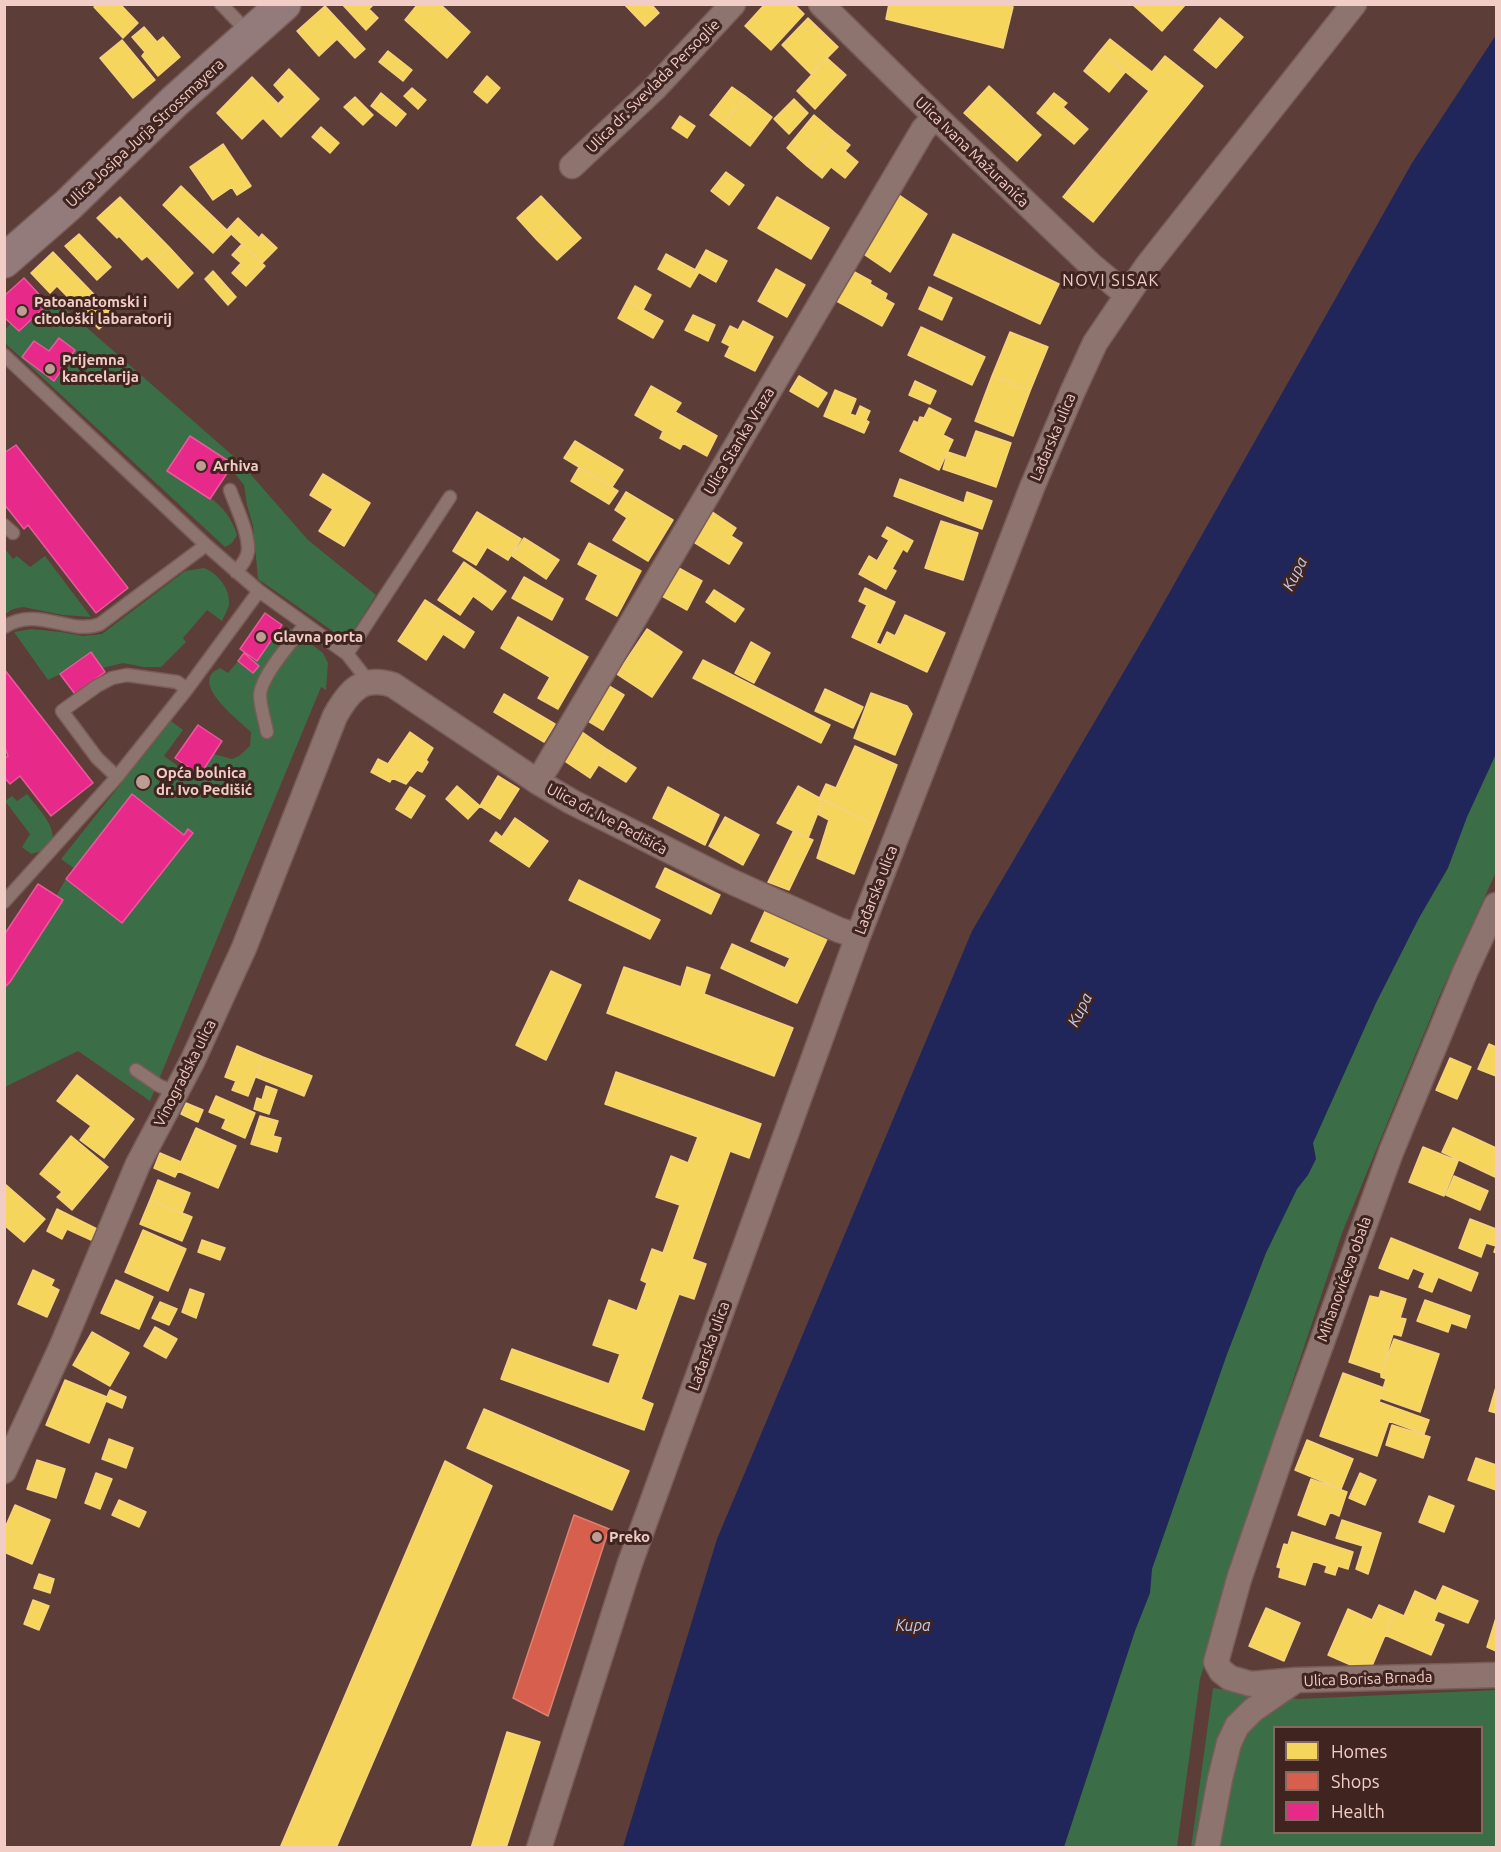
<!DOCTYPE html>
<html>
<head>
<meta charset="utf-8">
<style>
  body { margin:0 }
  #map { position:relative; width:1501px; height:1852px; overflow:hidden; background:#5d3d37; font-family:Ubuntu,sans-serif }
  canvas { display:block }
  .frame { position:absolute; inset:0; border:6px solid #f2cdc5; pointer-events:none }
  .legend { position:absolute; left:1273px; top:1726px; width:210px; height:108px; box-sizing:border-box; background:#3f241f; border:2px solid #876861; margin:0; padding:8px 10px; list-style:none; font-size:18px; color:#f2cdc5 }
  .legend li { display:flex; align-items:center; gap:12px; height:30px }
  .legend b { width:30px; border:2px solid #876861 }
</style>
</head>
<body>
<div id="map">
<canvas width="1501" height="1852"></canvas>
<div class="frame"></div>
<ul class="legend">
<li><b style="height:16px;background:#f6d55c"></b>Homes</li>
<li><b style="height:16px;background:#d6604d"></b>Shops</li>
<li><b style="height:16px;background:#e7298a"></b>Health</li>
</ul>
</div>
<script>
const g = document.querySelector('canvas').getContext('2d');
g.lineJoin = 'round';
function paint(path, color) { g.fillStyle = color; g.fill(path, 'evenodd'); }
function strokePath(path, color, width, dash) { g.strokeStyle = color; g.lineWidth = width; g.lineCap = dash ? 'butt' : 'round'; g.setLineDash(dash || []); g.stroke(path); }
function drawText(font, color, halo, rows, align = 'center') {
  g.font = font + ' Ubuntu,sans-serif'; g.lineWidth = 6; g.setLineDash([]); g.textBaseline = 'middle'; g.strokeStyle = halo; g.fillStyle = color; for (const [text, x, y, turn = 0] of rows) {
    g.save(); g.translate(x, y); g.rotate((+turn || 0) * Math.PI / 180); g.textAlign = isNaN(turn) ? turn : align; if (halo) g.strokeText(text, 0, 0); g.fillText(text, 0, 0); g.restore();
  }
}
paint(new Path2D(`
  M 53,298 L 239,461 L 308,540 L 376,595 L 347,641 L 258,579 L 253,526 L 247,505 L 244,485 L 230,468 L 210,498 C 223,506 233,521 237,535 L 232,543 L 225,547 L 5,343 L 5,330 L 11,323 L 19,331 Z
  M 1496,412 L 1496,872 L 1439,997 L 1342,1233 L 1258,1485 L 1200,1679 L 1177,1847 L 890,1848 Z
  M 5,549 L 13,559 L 17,556 L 30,567 L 45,556 L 91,617 L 63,615 L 23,607 L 13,609 L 5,614 Z
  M 204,568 C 217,573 230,588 229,603 C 229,608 224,616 222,621 L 207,610 L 183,638 L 186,642 L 161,667 L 144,667 L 123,663 L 103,668 L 105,672 L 75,694 L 60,674 L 48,680 L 14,632 L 31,629 L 61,632 L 83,636 L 102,634 L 185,571 Z
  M 288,627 L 323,653 L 328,663 L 326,690 L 321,687 L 150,1101 L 78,1051 L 5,1087 L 5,988 L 10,982 L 63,900 L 56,896 L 66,879 L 75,869 L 61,859 L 171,721 L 183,730 L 164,756 L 196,779 L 214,754 L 232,759 L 239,756 L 250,746 L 251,732 C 239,720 187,682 220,668 L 228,673 L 238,661 L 253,673 L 259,666 L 252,660 L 257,660 L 276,636 Z
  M 27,794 C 41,812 75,845 31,854 L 22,847 L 30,834 L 5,801 L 12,796 L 17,801 Z
  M 1213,1688 L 1298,1699 L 1496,1690 L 1496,1847 L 1191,1848 ZM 1274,1728 L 1482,1728 L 1482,1832 L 1274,1832 Z`), '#3b6d47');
paint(new Path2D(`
  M 1496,35 L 1496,754 L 1467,817 L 1448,868 L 1419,918 L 1376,1003 L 1313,1143 L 1316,1159 L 1308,1175 L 1297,1189 L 1266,1253 L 1226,1357 L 1152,1569 L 1150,1593 L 1135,1631 L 1064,1847 L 623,1847 L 717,1539 L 972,931 L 1146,634 L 1412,163 Z`), '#21265a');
const homes = new Path2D(`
  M 97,4 L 120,4 L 138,23 L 123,38 L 94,7 Z
  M 342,4 L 374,4 L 369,9 L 378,18 L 366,30 Z
  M 418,4 L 440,4 L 470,32 L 447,58 L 405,20 Z
  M 624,4 L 651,4 L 659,13 L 645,26 Z
  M 765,4 L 794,4 L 804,14 L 771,50 L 745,26 Z
  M 889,4 L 1003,4 L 1013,7 L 1003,48 L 886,19 Z
  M 1132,4 L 1186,4 L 1162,31 Z
  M 325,6 L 365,49 L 355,58 L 337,39 L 319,56 L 297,31 Z
  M 808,18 L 838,47 L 811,74 L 782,45 Z
  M 1220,18 L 1243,37 L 1216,68 L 1194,50 Z
  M 144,27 L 157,42 L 163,37 L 180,57 L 158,76 L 142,56 L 145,52 L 132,37 Z
  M 1110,39 L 1152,72 L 1165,56 L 1203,86 L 1093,222 L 1063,197 L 1149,91 L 1100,51 Z
  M 122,40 L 155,80 L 133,98 L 100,58 Z
  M 388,51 L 412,70 L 403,81 L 379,62 Z
  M 1100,51 L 1126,71 L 1109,92 L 1084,71 Z
  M 827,58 L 846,75 L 815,109 L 797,91 Z
  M 289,69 L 319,99 L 296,122 L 278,104 L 285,97 L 274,85 Z
  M 487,76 L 500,88 L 487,103 L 474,92 Z
  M 252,77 L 296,122 L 281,137 L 263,118 L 242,139 L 217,113 Z
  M 989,86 L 1041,135 L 1017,161 L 964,113 Z
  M 732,87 L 745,96 L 723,125 L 710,115 Z
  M 412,88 L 426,100 L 418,109 L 404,96 Z
  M 381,93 L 406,114 L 396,126 L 371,106 Z
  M 1054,93 L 1067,103 L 1063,107 L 1088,129 L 1074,144 L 1037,113 Z
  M 745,96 L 772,117 L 750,146 L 723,125 Z
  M 355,97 L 373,115 L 363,125 L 344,107 Z
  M 794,99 L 808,113 L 789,134 L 774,119 Z
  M 814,115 L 835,133 L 807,166 L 787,148 Z
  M 680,116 L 695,126 L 687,138 L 672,128 Z
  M 321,127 L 339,143 L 330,153 L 312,137 Z
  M 835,133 L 850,145 L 845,151 L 858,162 L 845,178 L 831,167 L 822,178 L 807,166 Z
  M 223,144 L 251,186 L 237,195 L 232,187 L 213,200 L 190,167 Z
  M 726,172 L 744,185 L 729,205 L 711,191 Z
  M 181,186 L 231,234 L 213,253 L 163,205 Z
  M 899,195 L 927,214 L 890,272 L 862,253 Z
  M 541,196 L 561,217 L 537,240 L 517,218 Z
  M 120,197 L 169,247 L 153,262 L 147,256 L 142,260 L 119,236 L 117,238 L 97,218 Z
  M 777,197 L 829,228 L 811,259 L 758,228 Z
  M 561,217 L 581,238 L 557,260 L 537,240 Z
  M 238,218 L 259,238 L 262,234 L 277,248 L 262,263 L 227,230 Z
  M 79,234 L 111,267 L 97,280 L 65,246 Z
  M 953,234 L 1059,284 L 1040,324 L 934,275 Z
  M 242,244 L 265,266 L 246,286 L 232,273 L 241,263 L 232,255 Z
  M 169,247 L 193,273 L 178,288 L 153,262 Z
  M 706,250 L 727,261 L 716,282 L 695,270 Z
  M 53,252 L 114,315 L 99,329 L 57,286 L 50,293 L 31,273 Z
  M 666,254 L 699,272 L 690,287 L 658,269 Z
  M 776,269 L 805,285 L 787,317 L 758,301 Z
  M 849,269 L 871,281 L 870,284 L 887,294 L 885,299 L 894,304 L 882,326 L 833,299 Z
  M 213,271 L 236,297 L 228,305 L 205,279 Z
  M 635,286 L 651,295 L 643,310 L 627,301 Z
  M 929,287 L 952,298 L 942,320 L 919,309 Z
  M 627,301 L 663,321 L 653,338 L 618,318 Z
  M 693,315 L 715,325 L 708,341 L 685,330 Z
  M 743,321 L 773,337 L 755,371 L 725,356 L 730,346 L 722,342 L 730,326 L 738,330 Z
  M 921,327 L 985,357 L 972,385 L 908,355 Z
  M 1010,332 L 1048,347 L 1030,391 L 992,376 Z
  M 799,376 L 827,393 L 818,407 L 790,391 Z
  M 992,376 L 1030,391 L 1013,436 L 975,421 Z
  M 915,381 L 936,391 L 930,404 L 909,395 Z
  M 651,386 L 681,403 L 675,412 L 717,436 L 707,456 L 683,443 L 680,449 L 660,438 L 663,431 L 635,415 Z
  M 835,390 L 856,399 L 850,414 L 856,416 L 860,406 L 870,411 L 866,420 L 869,422 L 864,433 L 824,416 Z
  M 929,408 L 951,419 L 943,435 L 953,440 L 939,470 L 900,451 L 914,421 L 918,423 L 920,417 L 924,418 Z
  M 976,431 L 1011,443 L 996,487 L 943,469 L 948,452 L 966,458 Z
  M 575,441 L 623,470 L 612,487 L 564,458 Z
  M 579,467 L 618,491 L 609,504 L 571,481 Z
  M 323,474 L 370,503 L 344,546 L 319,531 L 333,509 L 310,495 Z
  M 900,479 L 964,503 L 967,492 L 992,501 L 982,529 L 894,496 Z
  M 626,492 L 673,520 L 648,561 L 613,540 L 627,518 L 615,510 Z
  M 711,511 L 736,528 L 731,536 L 742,543 L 729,564 L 692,541 Z
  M 477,512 L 521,539 L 508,560 L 487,547 L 476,565 L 453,551 Z
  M 941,521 L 978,533 L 963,580 L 925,568 Z
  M 887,527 L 913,541 L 907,552 L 903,549 L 892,569 L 896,571 L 886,589 L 859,574 L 869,556 L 877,561 L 889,540 L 882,536 Z
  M 524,538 L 559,560 L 546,579 L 512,556 Z
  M 589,543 L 641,571 L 617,616 L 586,599 L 598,575 L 578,564 Z
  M 464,562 L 506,591 L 492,610 L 473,596 L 460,615 L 438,600 Z
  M 677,567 L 702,581 L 687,610 L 662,596 Z
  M 524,577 L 563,599 L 552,620 L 512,598 Z
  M 865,588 L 895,602 L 876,643 L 881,645 L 887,632 L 895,636 L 905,615 L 945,633 L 927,672 L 852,637 L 867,605 L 859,601 Z
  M 714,590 L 744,609 L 735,622 L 706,602 Z
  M 425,600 L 474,632 L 464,648 L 443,634 L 426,660 L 398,641 Z
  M 518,617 L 588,657 L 558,709 L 538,698 L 550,677 L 501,648 Z
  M 647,629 L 682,652 L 652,697 L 617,674 Z
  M 751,642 L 770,653 L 754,683 L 735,673 Z
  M 703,660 L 830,725 L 821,743 L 693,678 Z
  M 609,686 L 624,695 L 603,730 L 588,721 Z
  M 825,689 L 863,707 L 853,728 L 815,711 Z
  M 871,693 L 907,706 L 912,714 L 895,755 L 854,738 Z
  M 504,694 L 555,724 L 544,742 L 494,712 Z
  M 410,732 L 433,748 L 426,760 L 428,762 L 422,772 L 417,770 L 406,784 L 392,778 L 390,782 L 371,772 L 378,759 L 388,764 Z
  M 582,732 L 608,750 L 590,778 L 563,760 Z
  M 855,746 L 897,765 L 874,824 L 819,799 L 826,784 L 836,788 Z
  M 608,750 L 636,768 L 626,782 L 599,765 Z
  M 498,776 L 519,789 L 500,819 L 480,806 Z
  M 457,786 L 480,806 L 468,819 L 446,799 Z
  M 798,786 L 823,800 L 808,838 L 777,823 Z
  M 410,787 L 425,796 L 411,818 L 396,809 Z
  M 668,787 L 719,815 L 705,845 L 653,818 Z
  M 823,800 L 874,824 L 854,874 L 817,858 L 829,820 L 816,813 Z
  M 725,817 L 759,835 L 743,865 L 709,846 Z
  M 515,818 L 548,841 L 529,867 L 490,841 L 496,832 L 502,837 Z
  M 793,832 L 813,840 L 789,890 L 768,882 Z
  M 665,868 L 720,895 L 711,914 L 656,887 Z
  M 579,880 L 660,920 L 650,939 L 569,900 Z
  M 767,907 L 829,935 L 797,1003 L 721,968 L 732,944 L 785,968 L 790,958 L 751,941 Z
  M 624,967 L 681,987 L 687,967 L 710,975 L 704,994 L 793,1028 L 774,1076 L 607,1013 Z
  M 551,971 L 581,985 L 546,1060 L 516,1045 Z
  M 1489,1044 L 1496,1047 L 1496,1076 L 1478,1069 Z
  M 237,1046 L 263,1057 L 248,1096 L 232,1090 L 236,1081 L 225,1077 Z
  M 263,1057 L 312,1076 L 304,1096 L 256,1077 Z
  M 1450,1058 L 1471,1067 L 1457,1099 L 1436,1090 Z
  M 616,1072 L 761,1124 L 749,1158 L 730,1151 L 692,1259 L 706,1264 L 694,1299 L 679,1294 L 641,1399 L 653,1404 L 644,1430 L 501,1379 L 512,1349 L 609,1384 L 620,1354 L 593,1345 L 609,1300 L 637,1311 L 647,1283 L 641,1280 L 652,1249 L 663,1253 L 680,1205 L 656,1197 L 671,1156 L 688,1163 L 698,1137 L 605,1104 Z
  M 77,1075 L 134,1119 L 104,1158 L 80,1140 L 91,1126 L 57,1101 Z
  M 266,1086 L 277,1090 L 269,1114 L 254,1109 L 257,1098 L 262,1100 Z
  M 216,1096 L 255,1113 L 245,1138 L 222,1128 L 226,1119 L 209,1112 Z
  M 186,1103 L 203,1110 L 198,1122 L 181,1114 Z
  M 260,1116 L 278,1121 L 273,1136 L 281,1138 L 277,1152 L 251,1144 Z
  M 196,1128 L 236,1146 L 218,1188 L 178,1171 L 175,1177 L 154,1168 L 160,1153 L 181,1162 Z
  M 1453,1128 L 1496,1148 L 1495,1177 L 1442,1152 Z
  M 71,1136 L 108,1167 L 72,1210 L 57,1197 L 62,1192 L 40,1174 Z
  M 1423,1147 L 1458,1161 L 1444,1196 L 1409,1182 Z
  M 1454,1176 L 1488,1191 L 1480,1210 L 1446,1195 Z
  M 158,1180 L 190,1193 L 182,1213 L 150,1200 Z
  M 5,1184 L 45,1219 L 24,1242 L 4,1225 Z
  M 150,1200 L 192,1217 L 182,1241 L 140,1224 Z
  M 57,1209 L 97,1229 L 91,1240 L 67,1229 L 62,1239 L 47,1231 Z
  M 1470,1219 L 1496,1229 L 1496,1253 L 1494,1252 L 1496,1246 L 1486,1243 L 1481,1257 L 1459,1248 Z
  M 143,1230 L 186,1249 L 168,1291 L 125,1272 Z
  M 1391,1238 L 1478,1273 L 1471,1291 L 1438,1277 L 1432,1292 L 1419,1287 L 1425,1273 L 1413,1268 L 1408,1279 L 1379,1268 Z
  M 202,1240 L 225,1248 L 220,1260 L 198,1252 Z
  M 33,1270 L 54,1280 L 51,1286 L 59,1290 L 47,1317 L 18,1304 Z
  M 116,1280 L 153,1297 L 139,1329 L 101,1313 Z
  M 190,1289 L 204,1294 L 196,1318 L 182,1312 Z
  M 1381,1291 L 1406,1299 L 1400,1318 L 1406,1319 L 1401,1336 L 1393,1334 L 1381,1373 L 1349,1362 L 1370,1296 L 1379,1298 Z
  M 1425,1300 L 1470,1316 L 1466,1328 L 1451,1323 L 1448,1332 L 1417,1321 Z
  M 160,1302 L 177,1309 L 169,1325 L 152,1318 Z
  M 155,1327 L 177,1339 L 166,1358 L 144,1346 Z
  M 92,1332 L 129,1353 L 110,1386 L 73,1365 Z
  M 1394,1339 L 1439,1354 L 1420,1412 L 1380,1398 L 1386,1379 L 1381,1377 L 1381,1373 Z
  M 1343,1373 L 1384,1388 L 1379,1402 L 1429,1420 L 1424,1434 L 1389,1421 L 1377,1456 L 1320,1436 Z
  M 65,1380 L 107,1397 L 110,1390 L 126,1397 L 122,1408 L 106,1401 L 89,1443 L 46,1425 Z
  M 1496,1387 L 1496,1413 L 1489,1411 Z
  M 484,1409 L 629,1471 L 612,1510 L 467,1448 Z
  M 1392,1425 L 1430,1437 L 1423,1458 L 1386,1445 Z
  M 109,1439 L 133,1448 L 126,1468 L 102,1459 Z
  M 1307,1440 L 1353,1459 L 1341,1489 L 1295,1470 Z
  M 1476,1458 L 1496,1465 L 1496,1490 L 1468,1480 Z
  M 37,1460 L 65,1469 L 56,1498 L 27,1489 Z
  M 445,1461 L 492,1486 L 336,1848 L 280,1848 Z
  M 96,1473 L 112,1479 L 100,1509 L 85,1503 Z
  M 1360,1473 L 1376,1480 L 1365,1505 L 1349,1498 Z
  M 1311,1479 L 1347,1492 L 1339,1516 L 1330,1512 L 1325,1525 L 1298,1515 Z
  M 1429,1496 L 1454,1506 L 1444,1532 L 1419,1522 Z
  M 119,1500 L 146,1512 L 139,1527 L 112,1515 Z
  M 15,1505 L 50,1520 L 32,1564 L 4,1552 L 4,1530 Z
  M 1342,1520 L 1381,1533 L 1368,1574 L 1356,1569 L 1363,1546 L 1336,1538 Z
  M 1292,1532 L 1353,1552 L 1348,1569 L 1338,1566 L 1335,1575 L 1325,1572 L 1327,1566 L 1313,1561 L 1305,1585 L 1279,1577 L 1281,1568 L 1277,1567 L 1284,1544 L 1288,1545 Z
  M 39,1574 L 54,1579 L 50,1593 L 34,1588 Z
  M 1443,1586 L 1478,1601 L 1468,1623 L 1438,1611 L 1434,1621 L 1444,1625 L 1431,1655 L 1385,1635 L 1395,1612 L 1404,1616 L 1415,1591 L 1436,1601 Z
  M 33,1600 L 49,1606 L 39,1630 L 24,1624 Z
  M 1379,1605 L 1395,1612 L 1369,1673 L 1328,1655 L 1348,1609 L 1372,1620 Z
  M 1266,1608 L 1300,1623 L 1284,1661 L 1249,1646 Z
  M 1496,1618 L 1496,1651 L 1487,1647 Z
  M 507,1732 L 540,1742 L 506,1848 L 471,1848 Z`);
paint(homes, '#f6d55c');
strokePath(homes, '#f5d37c', 1.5);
const shops = new Path2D(`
  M 574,1515 L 609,1529 L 548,1716 L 513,1698 Z`);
paint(shops, '#d6604d');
strokePath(shops, '#de8171', 1.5);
const health = new Path2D(`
  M 24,278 L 48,304 L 19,331 L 6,319 L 4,320 L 4,296 Z
  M 59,338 L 75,350 L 54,381 L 22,357 L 34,341 L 49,351 Z
  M 190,436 L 233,464 L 210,499 L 167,471 Z
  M 16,445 L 128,588 L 96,613 L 28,525 L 24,529 L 4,504 L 4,453 Z
  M 265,613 L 282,625 L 257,661 L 240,649 Z
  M 91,652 L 105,672 L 75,694 L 60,674 Z
  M 244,653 L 259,666 L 253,673 L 238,661 Z
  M 4,669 L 93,783 L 51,816 L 20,776 L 10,784 L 4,777 L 4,759 L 8,756 L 4,745 Z
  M 198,725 L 222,741 L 200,775 L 175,758 Z
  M 132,794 L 184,835 L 188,829 L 193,833 L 122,923 L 66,879 Z
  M 38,884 L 63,900 L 10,982 L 4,988 L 4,935 Z`);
paint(health, '#e7298a');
strokePath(health, '#ea5a9c', 1.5);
const lane = new Path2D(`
  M 221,4 L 250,34
  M 4,355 L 206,545 L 259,591 L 347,654 L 369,682
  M 230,490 C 236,507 249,532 248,551 C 247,559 242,565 236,572
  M 4,525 L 13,533
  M 4,627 C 37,605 71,636 100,624 L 206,545
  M 347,654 L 450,497
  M 267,732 C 265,720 260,707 260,695 C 261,676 292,641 305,625
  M 117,777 L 97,758 L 62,711 L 97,686 L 112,678 L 127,675 L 177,682 L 187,689
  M 4,902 L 117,777 L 187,689 L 259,591
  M 136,1070 L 158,1085 L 176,1093`);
const street = new Path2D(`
  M 821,4 L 935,116 L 1091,265 L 1127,295
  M 572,166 L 654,89 L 733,4
  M 546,768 L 923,130 L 935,116
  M 1496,905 L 1465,972 L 1391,1152 L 1289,1433 L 1239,1579 L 1216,1662 L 1221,1671 L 1230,1678 L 1251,1684 L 1297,1680 L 1496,1675
  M 4,1471 L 61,1348 L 138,1164 L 192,1062 L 244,948 L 335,716 C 349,691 362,675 393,685 L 538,782 L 572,802 L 728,880 L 839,930 L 858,936
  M 539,1848 L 630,1563 L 858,936 L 1033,485 L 1072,393 L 1095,343 L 1147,266 L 1354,4
  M 1207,1848 L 1220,1779 L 1229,1743 L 1237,1726 L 1253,1710 L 1295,1681`);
const primary = new Path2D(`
  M 4,261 L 68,205 L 175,101 L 284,4`);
strokePath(lane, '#795c57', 15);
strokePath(street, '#795c57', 27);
strokePath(primary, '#795c57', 36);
strokePath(lane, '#8d746f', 12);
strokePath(street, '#8d746f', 24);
strokePath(primary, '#937a7b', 33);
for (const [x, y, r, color] of [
  [22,311,6,"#be9b93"],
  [50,369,6,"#be9b93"],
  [201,466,6,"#be9b93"],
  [261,637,6,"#be9b93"],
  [143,782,8,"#be9b93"],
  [597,1537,6,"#be9b93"]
]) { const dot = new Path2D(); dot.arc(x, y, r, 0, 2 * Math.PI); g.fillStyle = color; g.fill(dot); strokePath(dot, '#3f241f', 2); }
drawText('15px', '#f2cdc5', '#3f241f', [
  ["Ulica dr. Svevlada Persoglie",653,86,-45],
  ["Ulica Josipa Jurja Strossmayera",145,133,-43],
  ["Ulica Ivana Mažuranića",972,152,44],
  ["Lađarska ulica",1053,437,-67],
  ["Ulica Stanka Vraza",739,441,-59],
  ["Ulica dr. Ive Pedišića",607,819,28],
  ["Lađarska ulica",876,890,-69],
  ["Vinogradska ulica",185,1073,-63],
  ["Mihanovićeva obala",1344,1279,-70],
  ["Lađarska ulica",709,1346,-70],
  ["Ulica Borisa Brnada",1368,1679,-2]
]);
drawText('bold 15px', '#f2cdc5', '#3f241f', [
  ["Patoanatomski i",34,302],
  ["citološki labaratorij",34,319],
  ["Prijemna",62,360],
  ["kancelarija",62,377],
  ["Arhiva",213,466],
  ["Glavna porta",273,637],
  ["Opća bolnica",156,773],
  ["dr. Ivo Pedišić",156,790],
  ["Preko",609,1537]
], 'left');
g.letterSpacing = '1.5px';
drawText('16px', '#f2cdc5', '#3f241f', [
  ["NOVI SISAK",1111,281]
]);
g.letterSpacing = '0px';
drawText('italic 16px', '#c0cbf0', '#3f241f', [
  ["Kupa",1295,574,-64],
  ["Kupa",1080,1010,-64],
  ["Kupa",913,1626]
]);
</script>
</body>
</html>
